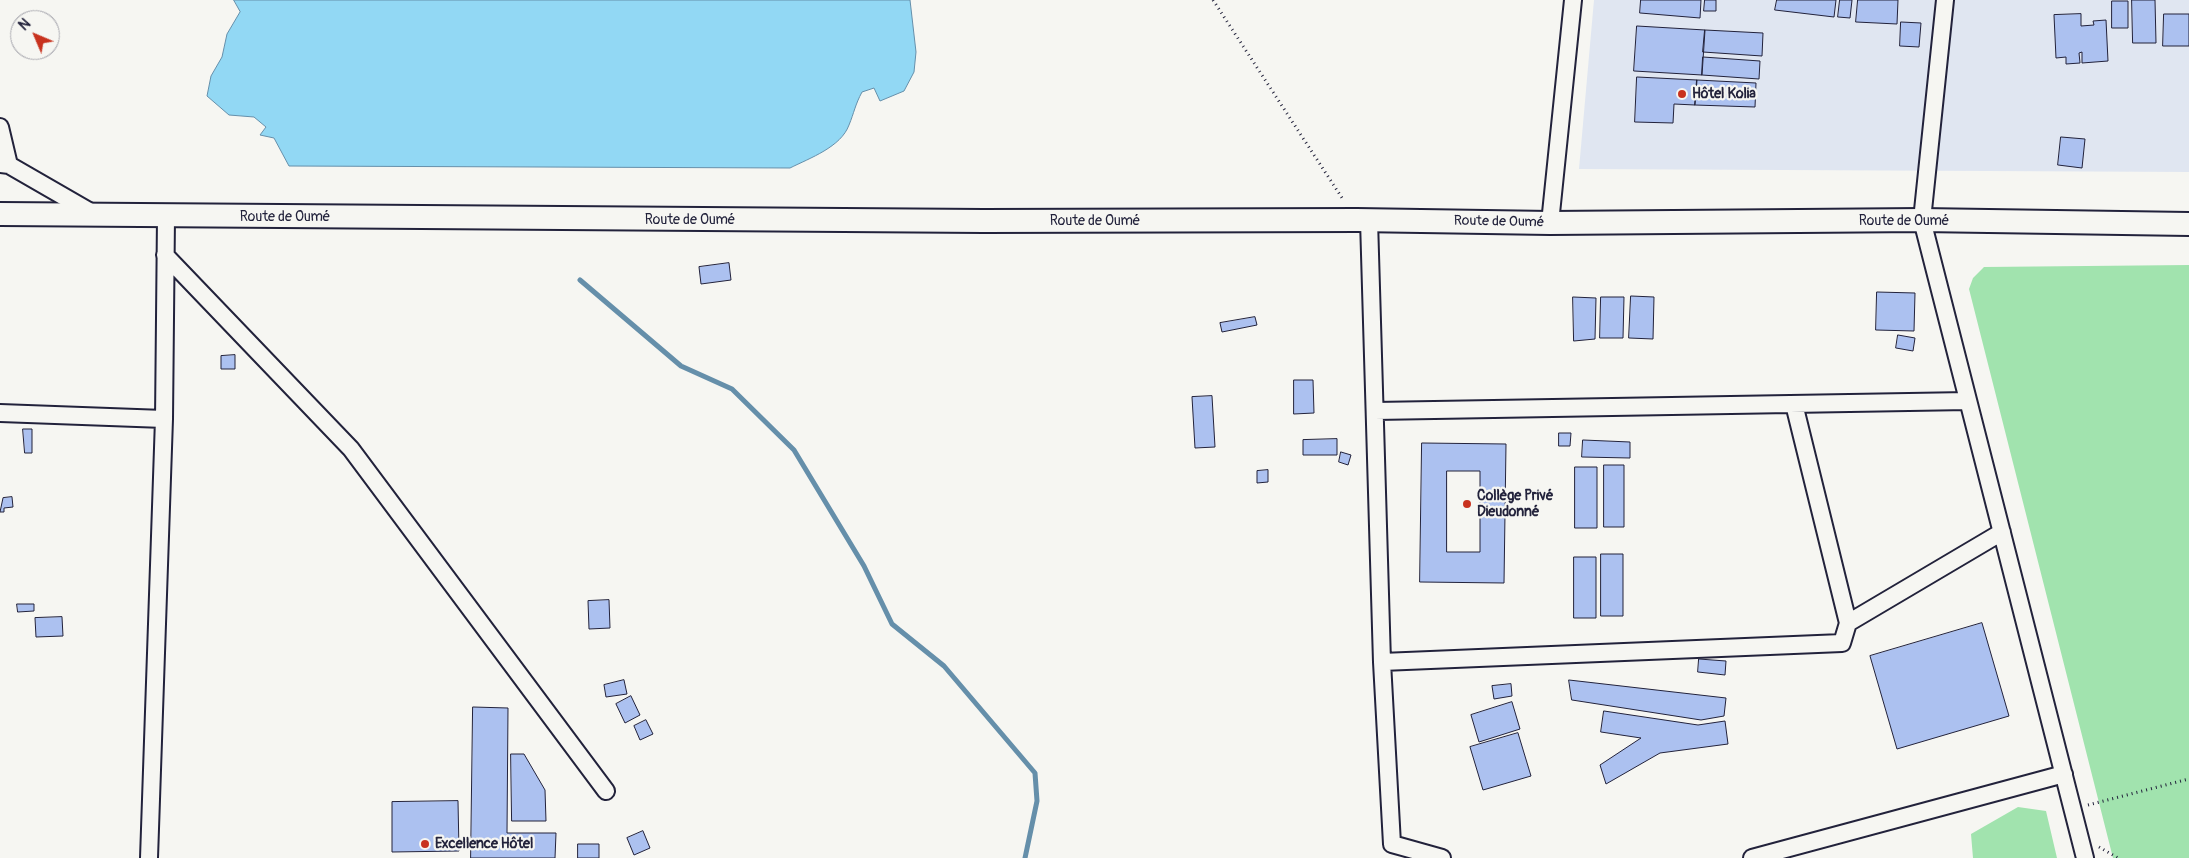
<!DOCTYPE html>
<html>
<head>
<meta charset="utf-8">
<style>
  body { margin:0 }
  #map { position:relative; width:2189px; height:858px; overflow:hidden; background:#f6f6f2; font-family:Pangolin,sans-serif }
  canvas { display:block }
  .north { position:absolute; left:10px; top:10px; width:50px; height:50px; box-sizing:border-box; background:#f6f6f2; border:1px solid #a1a1a9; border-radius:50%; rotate:315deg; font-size:14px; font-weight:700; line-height:20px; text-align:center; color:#22223b }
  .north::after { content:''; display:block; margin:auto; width:18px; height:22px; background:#c8321e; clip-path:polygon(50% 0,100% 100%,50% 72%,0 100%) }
</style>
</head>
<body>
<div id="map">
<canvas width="2189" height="858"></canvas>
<div class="north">N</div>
</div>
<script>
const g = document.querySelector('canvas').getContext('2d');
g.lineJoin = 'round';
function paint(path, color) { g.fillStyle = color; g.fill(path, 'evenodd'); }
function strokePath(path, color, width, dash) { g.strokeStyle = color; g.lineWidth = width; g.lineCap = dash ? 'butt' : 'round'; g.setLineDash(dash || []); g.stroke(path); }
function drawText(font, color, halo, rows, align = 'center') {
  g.font = font + ' Pangolin,sans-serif'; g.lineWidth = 4.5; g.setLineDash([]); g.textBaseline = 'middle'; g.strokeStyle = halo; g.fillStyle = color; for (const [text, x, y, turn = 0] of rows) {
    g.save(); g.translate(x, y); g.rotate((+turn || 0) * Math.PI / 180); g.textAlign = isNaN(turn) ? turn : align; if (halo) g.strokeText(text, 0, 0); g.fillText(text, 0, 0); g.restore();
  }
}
paint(new Path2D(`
  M 1594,0 L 2189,0 L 2189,172 L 1579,169 Z`), '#e0e6f1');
paint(new Path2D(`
  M 2189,265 L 2189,858 L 2113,858 L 1969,289 L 1973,278 L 1984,267 Z
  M 2018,807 L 2046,811 L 2057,858 L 1973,858 L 1971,834 Z`), '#a1e3ae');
const water = new Path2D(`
  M 234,0 L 910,0 L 916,52 L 914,72 L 904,91 L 880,101 L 874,88 L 862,92 C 855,105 854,113 849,125 C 841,147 810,158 790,168 L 289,166 L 274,138 L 260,135 L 266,127 L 254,117 L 229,115 L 207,96 L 211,76 L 222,57 L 227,34 L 240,12 Z`);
paint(water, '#92d8f4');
strokePath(water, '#658faa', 1);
strokePath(new Path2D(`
  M 580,280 L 681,366 L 732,389 L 794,450 L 864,566 L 892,624 L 944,666 L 1035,773 L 1037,801 L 1025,858`), '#658faa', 5);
const building = new Path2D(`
  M 1641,0 L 1701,0 L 1700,18 L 1640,13 Z
  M 1705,0 L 1716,0 L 1716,11 L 1704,11 Z
  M 1777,0 L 1836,0 L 1834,17 L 1775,10 Z
  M 1840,0 L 1852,0 L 1850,18 L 1838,17 Z
  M 1858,0 L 1898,0 L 1897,24 L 1856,22 Z
  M 2132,0 L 2155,0 L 2156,43 L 2133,43 Z
  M 2112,1 L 2128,1 L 2128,28 L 2112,28 Z
  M 2081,14 L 2081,26 L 2094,25 L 2093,21 L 2106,20 L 2108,61 L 2082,63 L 2082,52 L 2079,53 L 2080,63 L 2066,64 L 2066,57 L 2056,58 L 2054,15 Z
  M 2164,14 L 2189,14 L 2189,46 L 2163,46 Z
  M 1901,22 L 1921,23 L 1919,47 L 1900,46 Z
  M 1637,26 L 1705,30 L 1702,75 L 1634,71 Z
  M 1705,30 L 1763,33 L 1762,56 L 1703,52 Z
  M 1703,57 L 1760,61 L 1759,79 L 1702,75 Z
  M 1637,77 L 1697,80 L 1695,105 L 1674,104 L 1673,123 L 1635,122 Z
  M 1697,80 L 1756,83 L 1755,107 L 1695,105 Z
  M 2061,137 L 2085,139 L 2082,168 L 2058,165 Z
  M 729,263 L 731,280 L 701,284 L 699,267 Z
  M 1877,292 L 1915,293 L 1914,331 L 1876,330 Z
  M 1631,296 L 1654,297 L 1653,339 L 1629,338 Z
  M 1573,297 L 1596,298 L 1595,339 L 1574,341 Z
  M 1601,297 L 1624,297 L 1623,338 L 1600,338 Z
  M 1255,317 L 1257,325 L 1222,332 L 1220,323 Z
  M 1898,335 L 1915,338 L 1913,351 L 1896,348 Z
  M 235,355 L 235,369 L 221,369 L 221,356 Z
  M 1294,380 L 1313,380 L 1314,413 L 1294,414 Z
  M 1212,396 L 1215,447 L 1195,448 L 1192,397 Z
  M 23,429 L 32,429 L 32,453 L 25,453 Z
  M 1559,433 L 1571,433 L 1570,446 L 1559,446 Z
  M 1337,439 L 1337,455 L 1303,455 L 1303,440 Z
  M 1583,440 L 1630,442 L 1630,458 L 1582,457 Z
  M 1422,443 L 1506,444 L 1504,583 L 1420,582 ZM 1447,471 L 1480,471 L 1480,552 L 1447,552 Z
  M 1341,452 L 1351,455 L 1348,465 L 1339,462 Z
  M 1604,465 L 1624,465 L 1624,527 L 1604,527 Z
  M 1575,467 L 1597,467 L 1597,528 L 1575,528 Z
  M 1268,470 L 1268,482 L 1257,483 L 1257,471 Z
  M 12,497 L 13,507 L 4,508 L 4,512 L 0,512 L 3,498 Z
  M 1601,554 L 1623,554 L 1623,616 L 1601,616 Z
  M 1574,557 L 1596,557 L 1596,618 L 1574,618 Z
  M 609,600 L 610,628 L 589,629 L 588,601 Z
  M 17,604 L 34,604 L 34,611 L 18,612 Z
  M 62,617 L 63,636 L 36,637 L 35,618 Z
  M 1982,623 L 2009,716 L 1897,749 L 1870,656 Z
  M 1699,659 L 1726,661 L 1725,675 L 1698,672 Z
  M 624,680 L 627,694 L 606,697 L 604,685 Z
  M 1569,680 L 1726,698 L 1724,716 L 1701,720 L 1572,700 Z
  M 1511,684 L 1512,696 L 1494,699 L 1492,686 Z
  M 631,696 L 640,715 L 625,723 L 616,704 Z
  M 1512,702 L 1520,729 L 1479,742 L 1471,715 Z
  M 473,707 L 508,708 L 507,833 L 556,833 L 555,858 L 471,858 Z
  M 1604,711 L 1698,725 L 1725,721 L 1728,744 L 1660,753 L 1606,784 L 1600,765 L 1641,738 L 1601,732 Z
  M 646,720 L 653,734 L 640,740 L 634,726 Z
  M 1518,733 L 1531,776 L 1483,790 L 1470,747 Z
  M 511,754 L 524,754 L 545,790 L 546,821 L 512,821 Z
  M 458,801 L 459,851 L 392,852 L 392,802 Z
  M 643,831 L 650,848 L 634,855 L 627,838 Z
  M 578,844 L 599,844 L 599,858 L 578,858 Z`);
paint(building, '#acc1f0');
strokePath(building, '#22223b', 1);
const minor = new Path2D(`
  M 1945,0 L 1922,220 L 2085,858
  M 0,127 L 9,165
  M 0,164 L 9,165 L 94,214
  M 1369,220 L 1382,662 L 1392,844 L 1442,858
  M 1550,223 L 1573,0
  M 165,255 L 351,449 L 606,791
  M 1375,411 L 1968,401
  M 0,413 L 164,419
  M 1848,623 L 2002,532
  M 1382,662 L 1842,643 L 1848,623 L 1794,404
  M 149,858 L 164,419 L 166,217
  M 1752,858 L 2064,774`);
const secondary = new Path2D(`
  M 0,214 L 984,221 L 1357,220 L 1550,223 L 1922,220 L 2189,224`);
strokePath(minor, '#22223b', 20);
strokePath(secondary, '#22223b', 26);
strokePath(new Path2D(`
  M 1213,0 L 1344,201
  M 2088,805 L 2189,779
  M 2099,847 L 2118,858`), '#22223b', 3, [1, 4]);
strokePath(minor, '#f6f6f2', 16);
strokePath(secondary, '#f6f6f2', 22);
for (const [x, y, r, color] of [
  [1682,94,5,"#c8321e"],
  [1467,504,5,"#c8321e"],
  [425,844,5,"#c8321e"]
]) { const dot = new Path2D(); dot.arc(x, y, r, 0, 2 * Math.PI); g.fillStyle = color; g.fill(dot); strokePath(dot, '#f6f6f2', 2); }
drawText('bold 14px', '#22223b', '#f6f6f2', [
  ["Hôtel Kolia",1692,94],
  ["Collège Privé",1477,496],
  ["Dieudonné",1477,512],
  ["Excellence Hôtel",435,844]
], 'left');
drawText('14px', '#22223b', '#f6f6f2', [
  ["Route de Oumé",285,217],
  ["Route de Oumé",690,220],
  ["Route de Oumé",1095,221],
  ["Route de Oumé",1904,221],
  ["Route de Oumé",1499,222,1]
]);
</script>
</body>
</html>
